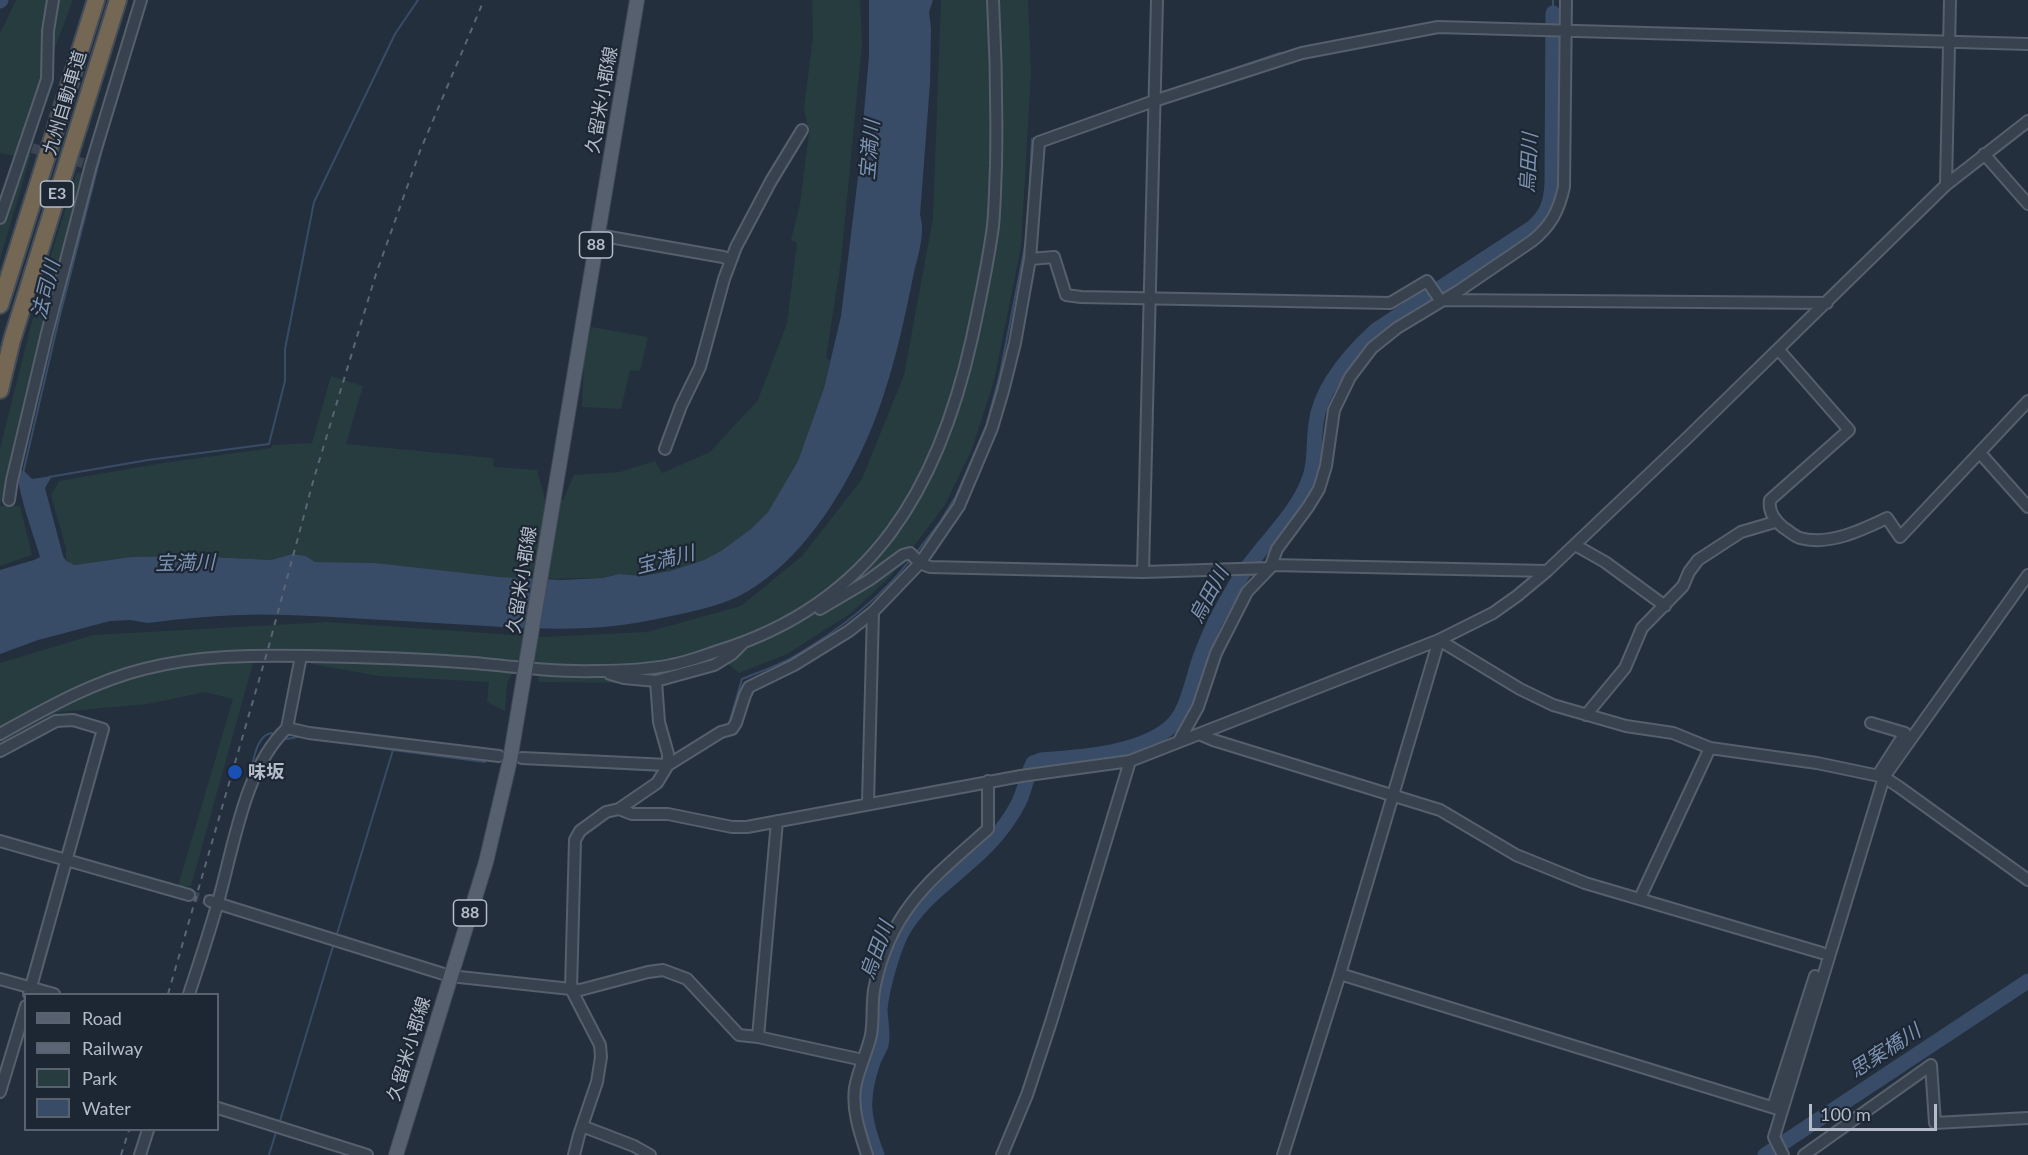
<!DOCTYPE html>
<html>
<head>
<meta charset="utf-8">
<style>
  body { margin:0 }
  #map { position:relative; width:2028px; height:1155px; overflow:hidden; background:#242f3e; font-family:Lato,sans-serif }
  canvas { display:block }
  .legend { position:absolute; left:24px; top:993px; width:195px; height:138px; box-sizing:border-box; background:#1d2633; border:2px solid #59626f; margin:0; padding:8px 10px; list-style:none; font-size:18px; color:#b4bcc9 }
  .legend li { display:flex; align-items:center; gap:12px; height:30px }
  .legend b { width:30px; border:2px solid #59626f }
  .scale { position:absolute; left:1809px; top:1104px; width:128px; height:27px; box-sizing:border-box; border:3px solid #b4bcc9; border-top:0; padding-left:8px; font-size:18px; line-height:21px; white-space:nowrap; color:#b4bcc9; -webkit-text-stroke:4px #1d2633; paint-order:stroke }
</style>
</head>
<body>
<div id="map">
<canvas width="2028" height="1155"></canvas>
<ul class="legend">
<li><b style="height:8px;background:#56606e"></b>Road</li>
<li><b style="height:8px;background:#5a6575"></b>Railway</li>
<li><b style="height:16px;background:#263c3f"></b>Park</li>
<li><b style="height:16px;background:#394c67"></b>Water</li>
</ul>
<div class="scale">100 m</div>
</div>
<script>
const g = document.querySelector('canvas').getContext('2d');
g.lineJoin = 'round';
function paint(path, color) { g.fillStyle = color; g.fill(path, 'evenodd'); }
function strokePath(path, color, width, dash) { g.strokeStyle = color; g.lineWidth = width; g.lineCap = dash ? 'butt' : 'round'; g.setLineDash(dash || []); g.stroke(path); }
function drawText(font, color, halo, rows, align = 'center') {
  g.font = font + ' Lato,"Noto Sans JP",sans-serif'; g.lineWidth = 4.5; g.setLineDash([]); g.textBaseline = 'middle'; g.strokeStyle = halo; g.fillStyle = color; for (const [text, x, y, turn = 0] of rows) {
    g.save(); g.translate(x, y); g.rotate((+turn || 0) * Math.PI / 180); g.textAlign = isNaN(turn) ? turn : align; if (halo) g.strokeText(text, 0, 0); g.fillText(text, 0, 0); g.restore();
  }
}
paint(new Path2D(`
  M 16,0 L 73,0 L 14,156 L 0,153 L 0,33 Z
  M 812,0 L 860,0 L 862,43 L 841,261 L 826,358 L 830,360 L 824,388 L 798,461 L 768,512 L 751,529 L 721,551 L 704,560 L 670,571 L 642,576 L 619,574 L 603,578 L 525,579 L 415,569 L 375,563 L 315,562 L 306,556 L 292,554 L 271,560 L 191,556 L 131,557 L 75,565 L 66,561 L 66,549 L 51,495 L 59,481 L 163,463 L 271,448 L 273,445 L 312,443 L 331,376 L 363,386 L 346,444 L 493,458 L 494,467 L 537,470 L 545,499 L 563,500 L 574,475 L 620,472 L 655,461 L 662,473 L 710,452 L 758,400 L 787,323 L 797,243 L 791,240 L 800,204 L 809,133 L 804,108 L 813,36 Z
  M 941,0 L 1028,0 L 1031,72 L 1021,247 L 994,381 L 972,449 L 945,505 L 892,575 L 850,614 L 787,654 L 739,673 L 722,659 L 647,676 L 631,683 L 539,682 L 536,663 L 520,660 L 507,683 L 505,711 L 487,702 L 489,682 L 379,676 L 311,664 L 308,652 L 256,652 L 191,886 L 178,886 L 233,699 L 205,692 L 148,704 L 59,712 L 0,743 L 0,663 L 93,635 L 328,622 L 542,637 L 647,632 L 741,606 L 802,556 L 862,479 L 904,375 L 933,218 Z
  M 31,154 L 0,259 L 0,227 L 22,156 Z
  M 77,172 L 84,175 L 0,506 L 20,506 L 32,555 L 0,566 L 0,448 L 40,290 Z
  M 591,327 L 648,337 L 640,371 L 630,370 L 621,409 L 582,407 L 584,361 Z`), '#263c3f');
paint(new Path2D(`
  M 869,0 L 933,0 L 929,12 L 931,28 L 930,83 L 920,215 C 926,234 917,258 913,277 C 905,317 896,358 883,397 C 859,470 807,564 735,598 C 717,606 695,611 676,615 C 652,620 628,625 604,627 C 554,631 503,627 453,624 C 398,621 343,617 287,615 C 241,613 194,617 148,623 L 130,620 L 110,621 L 38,640 L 0,654 L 0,570 L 34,560 L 40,557 C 34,535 16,489 18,470 L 24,471 L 32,479 L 52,476 L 45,488 L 63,556 L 66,561 L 75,565 L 131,557 L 191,556 L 271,560 L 292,554 L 306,556 L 315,562 L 375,563 L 500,577 L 562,580 L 603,578 L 619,574 L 642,576 L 670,571 L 704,560 L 721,551 L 751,529 L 768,512 L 798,461 L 824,388 L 841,316 L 859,169 L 869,56 Z`), '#394c67');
strokePath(new Path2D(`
  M 1553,13 L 1553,0
  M 1159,94 L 1280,53
  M 1029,205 L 1032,139 L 1117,109
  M 23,473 L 58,323 L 103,146 L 147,0
  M 49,477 L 148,460 L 269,444 L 285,381 L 285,349 L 314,202 L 395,34 L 418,0
  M 916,553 L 940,522 L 956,496 L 986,426 L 1000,374 L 1026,241
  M 728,727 L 742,679 C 759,672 777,666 793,657 C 836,632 879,600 910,560
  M 287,739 L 302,736
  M 349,743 L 393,750
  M 539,764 L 659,771
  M 670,771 L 725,735
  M 250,773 C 254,760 256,735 272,733
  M 336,937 L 393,750 L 485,762
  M 279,1124 L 334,943
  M 269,1155 L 277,1129`), '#394c67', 2);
strokePath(new Path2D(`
  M 0,1 L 1,0
  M 877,1155 C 863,1118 860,1100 873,1062 C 875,1056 879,1051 881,1045 C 884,1035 880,1020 880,1009 C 882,988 892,953 901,934 C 922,895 961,874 990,843 C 1001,831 1012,816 1019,802 C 1025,789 1027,775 1033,763 L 1041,760 C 1080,757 1136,754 1168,729 C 1188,714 1192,678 1201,655 C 1205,644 1210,633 1215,622 C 1225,603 1239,576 1253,560 C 1272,535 1297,511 1308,482 C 1316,464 1313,443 1316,424 C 1320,387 1350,354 1376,330 L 1533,227 C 1547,214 1551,203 1552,184 L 1553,13
  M 1765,1155 L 2028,981`), '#394c67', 15);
strokePath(new Path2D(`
  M 32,148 L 83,163
  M 189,895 L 210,901`), '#3a4453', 10, [10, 5]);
const minor = new Path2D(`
  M 1984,154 L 2028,204
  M 1946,185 L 1950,0
  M 0,218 L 47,79 L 48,31 L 53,0
  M 598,235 L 723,257 L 731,260
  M 1030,259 L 1054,257 L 1066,295 L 1081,297 L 1390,303 L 1427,281 L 1440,300
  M 1444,300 L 1827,303
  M 1778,349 L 1849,430 L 1770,500 C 1768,512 1775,521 1784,528 C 1789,531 1794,536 1800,538 C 1829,546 1862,530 1887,518 L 1900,537 L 2028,401
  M 665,449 L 681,406 L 700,367 L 724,279 L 736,247 L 771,181 L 802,130
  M 1980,453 L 2028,507
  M 9,500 L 12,480 L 47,333 L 91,165 L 141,0
  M 1575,545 L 1605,562 L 1665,606
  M 1272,565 L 1547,571
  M 1143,572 L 1157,0
  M 820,609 L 869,580 L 903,555 L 910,553 L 920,563 L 930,567 L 1143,572 L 1270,568
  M 610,674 L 624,678 L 656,681 L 659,722 L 668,754 L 668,765 L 657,783 L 619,809
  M 656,681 L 714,665 L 732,654 L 742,644
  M 1586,715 L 1625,668 L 1642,628 L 1683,586 L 1689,572 L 1698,560 L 1741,532 L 1775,522
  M 1871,723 L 1905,733 L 1878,775
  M 287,728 L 301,656
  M 0,734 C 47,708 92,682 144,669 C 198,655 254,655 309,656 C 365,657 420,659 475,663 C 515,667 556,672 595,671 C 621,671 646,670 671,665 C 688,662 705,655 721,650 C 874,602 939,486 972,338 C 980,301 988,264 993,226 C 995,206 995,186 996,166 C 997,111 996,55 993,0
  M 1199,734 L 1213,740 L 1440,810 L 1516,855 L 1585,883 L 1822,953
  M 1179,741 L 1198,707 L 1216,653 L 1247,592 L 1270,568 L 1277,549 L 1308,507 L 1319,489 L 1326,466 L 1334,410 L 1350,377 L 1372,348 L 1397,328 L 1460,290 L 1532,241 C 1551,226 1559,210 1564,187 L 1566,0
  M 0,751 L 56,721 L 73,720 L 103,729 L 29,994
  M 522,758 L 668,765 L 721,732 L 732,729 L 736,723 L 745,695 L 749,687 L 794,665 L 849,631 L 873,612 L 920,563 L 959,506 L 992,428 L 1003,391 L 1015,343 L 1030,259 L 1039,142 L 1154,101 L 1302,53 L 1438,27 L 2028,44
  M 868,803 L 873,612
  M 0,841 L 189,895
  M 1640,898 L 1710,748
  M 210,901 L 450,976 L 571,989 L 575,840 L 580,831 L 606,812 L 619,809 L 632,814 L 668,814 L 732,827 L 747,827 L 1021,776 L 1130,761 L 1439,640 L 1493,613 L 1517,596 L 1547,571 L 1684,441 L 1946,185 L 2028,121
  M 1340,974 L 1781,1110
  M 0,979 L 54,994
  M 571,989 L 580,990 L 648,972 L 663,970 L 687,979 L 739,1035 L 758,1037 L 863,1060
  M 571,989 L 600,1045 L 601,1057 L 597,1082 L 579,1135 L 574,1155
  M 189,994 C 199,964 209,933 218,902 C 234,846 244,769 287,728 L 309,733 L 499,756
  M 758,1037 L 777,821
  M 0,1092 L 26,1006
  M 1773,1107 L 1815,976
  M 218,1108 L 367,1155
  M 582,1126 L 634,1146 L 650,1155
  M 140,1155 L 148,1130
  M 867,1155 C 860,1133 852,1111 855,1088 C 858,1070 867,1053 871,1035 C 874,1018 871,1001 875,985 C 891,908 933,878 988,829 L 988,781
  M 1002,1155 L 1027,1095 L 1051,1022 L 1130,761
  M 1283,1155 L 1340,974 L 1439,640 L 1520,689 L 1553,705 L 1626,726 L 1673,733 L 1710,748 L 1817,763 L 1884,777 L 1899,787 L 2028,880
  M 1783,1155 L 1774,1137 L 1884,777 L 2028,575
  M 1804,1155 L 1931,1065 L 1935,1123 L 2028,1118`);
const major = new Path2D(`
  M 396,1155 L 486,862 L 510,760 L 637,0`);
const highway = new Path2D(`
  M 0,305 L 96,0
  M 0,390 L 12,340 L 118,0`);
strokePath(minor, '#565f6c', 14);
strokePath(major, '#414a57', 16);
strokePath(highway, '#434c59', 20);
strokePath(minor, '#38414e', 10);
strokePath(major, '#56606e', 14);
strokePath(highway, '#746855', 16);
strokePath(new Path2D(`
  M 168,994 L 268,649 L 314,478 L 376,274 L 420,151 L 484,0
  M 121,1155 L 129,1130`), '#5a6575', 2, [6, 6]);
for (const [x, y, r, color] of [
  [235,772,8,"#1a4fb4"]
]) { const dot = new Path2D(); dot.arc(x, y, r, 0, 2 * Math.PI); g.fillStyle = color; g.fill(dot); strokePath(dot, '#1d2633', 2); }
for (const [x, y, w] of [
  [57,194,33],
  [596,245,33],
  [470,913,33]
]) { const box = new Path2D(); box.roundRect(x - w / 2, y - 13, w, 26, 4.5); g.fillStyle = '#1d2633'; g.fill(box); strokePath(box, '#b4bcc9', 1.5); }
drawText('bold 16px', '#b4bcc9', null, [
  ["E3",57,194],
  ["88",596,245],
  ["88",470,913]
]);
drawText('18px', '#b4bcc9', '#1d2633', [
  ["久留米小郡線",602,100,-80],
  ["九州自動車道",65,103,-73],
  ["久留米小郡線",522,580,-81],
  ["久留米小郡線",409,1049,-73]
]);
drawText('bold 18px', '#b4bcc9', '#1d2633', [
  ["味坂",248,772]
], 'left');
drawText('italic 20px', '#7c92b1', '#1d2633', [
  ["宝満川",870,150,-85],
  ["烏田川",1529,163,-87],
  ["法司川",46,290,-76],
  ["宝満川",665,560,-14],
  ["宝満川",185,563,-1],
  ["烏田川",1209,595,-62],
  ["烏田川",877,950,-70],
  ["思案橋川",1885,1051,-33]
]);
</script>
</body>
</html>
